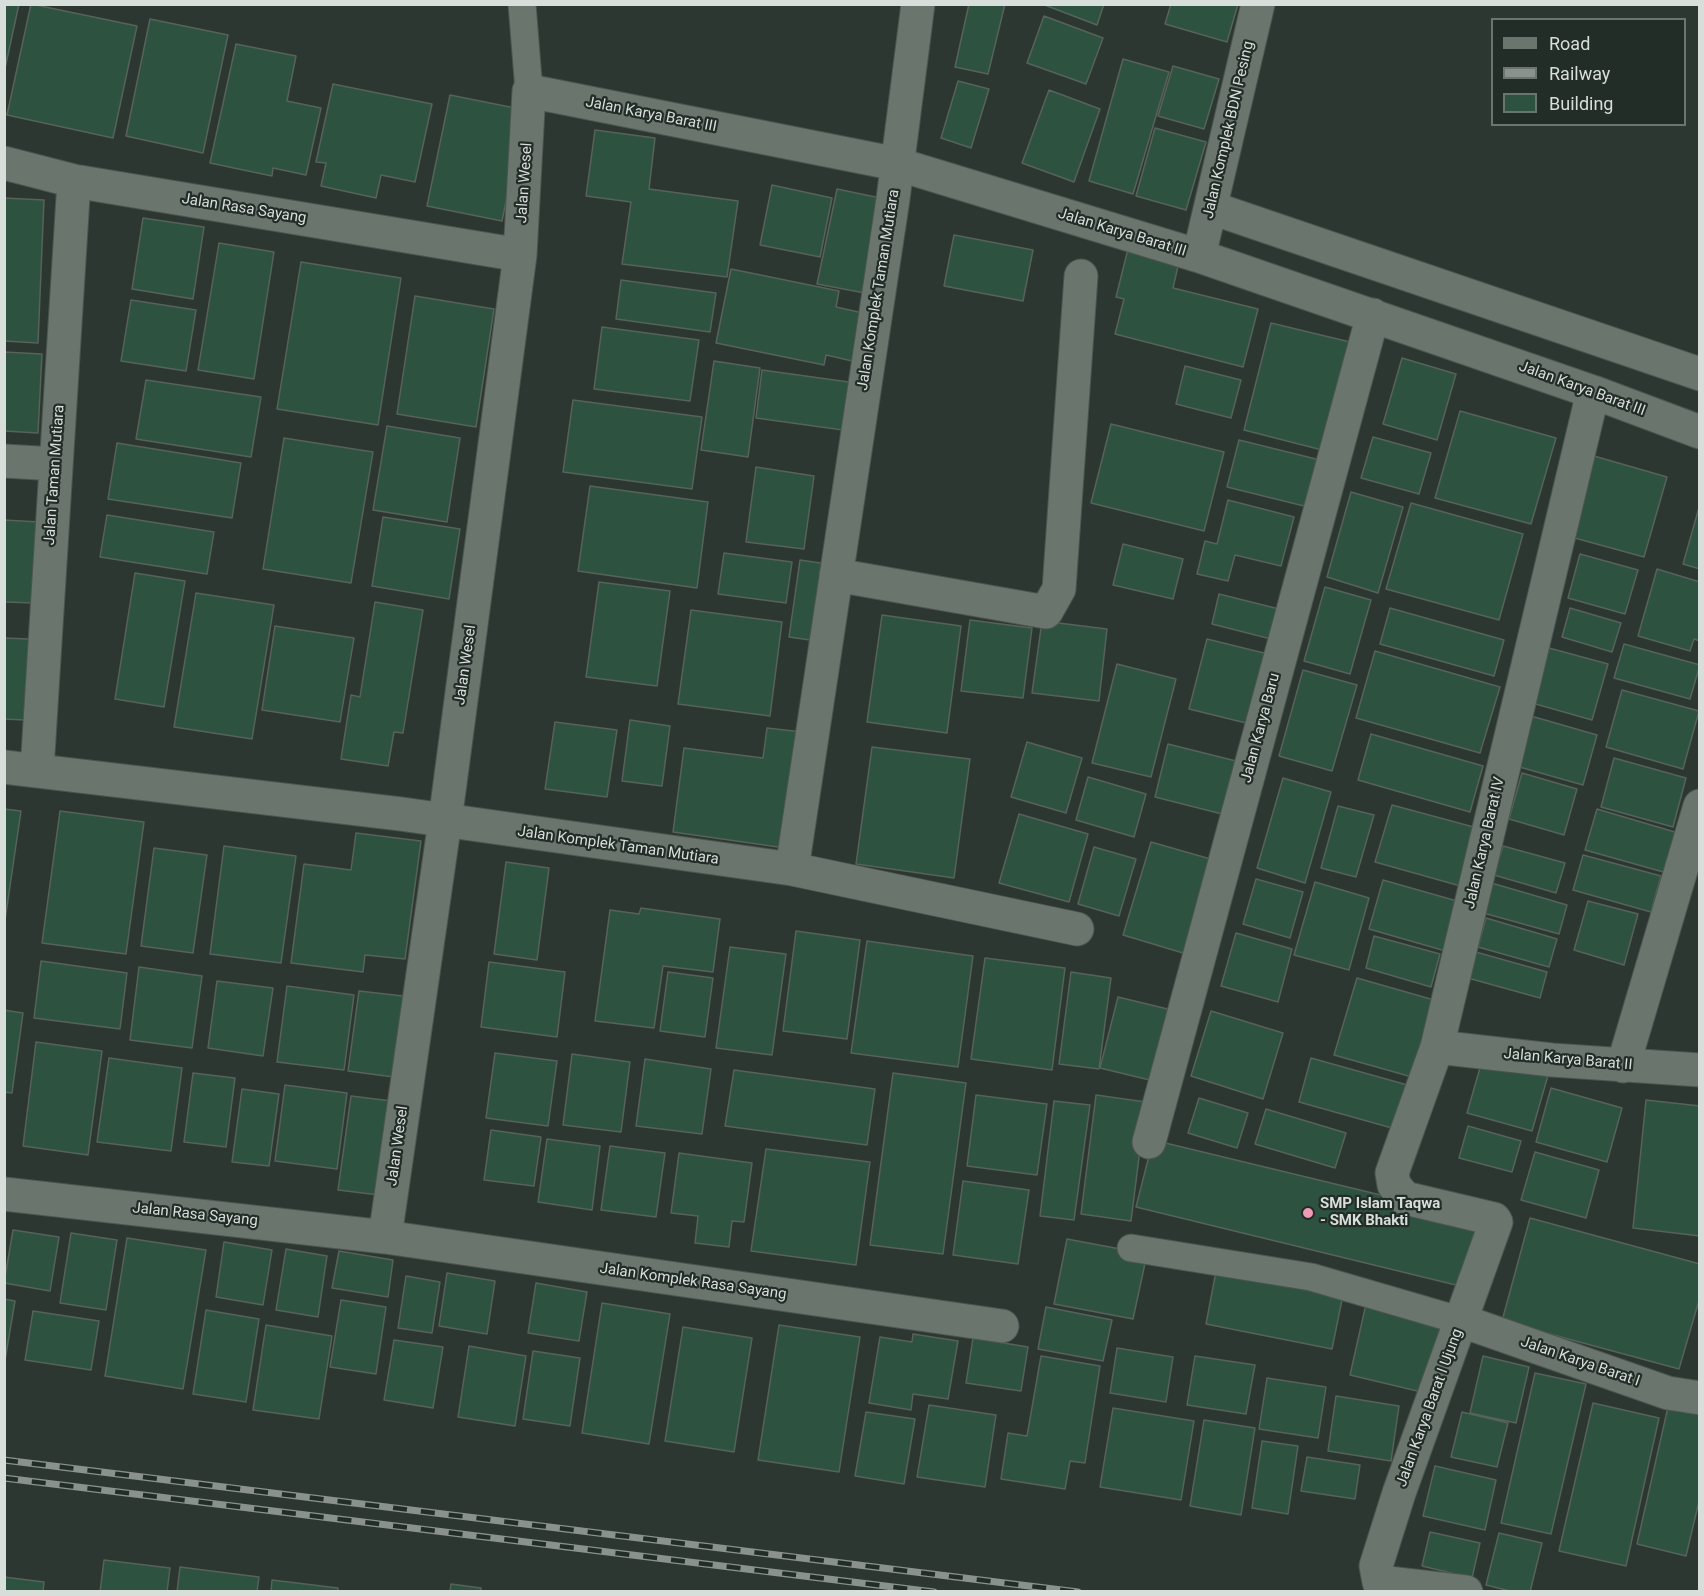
<!DOCTYPE html>
<html>
<head>
<meta charset="utf-8">
<style>
  body { margin:0 }
  #map { position:relative; width:1704px; height:1596px; overflow:hidden; background:#2d3731; font-family:Roboto,sans-serif }
  canvas { display:block }
  .frame { position:absolute; inset:0; border:6px solid #d8deda; pointer-events:none }
  .legend { position:absolute; left:1491px; top:18px; width:195px; height:108px; box-sizing:border-box; background:#232d28; border:2px solid #6b746f; margin:0; padding:8px 10px; list-style:none; font-size:18px; color:#d8deda }
  .legend li { display:flex; align-items:center; gap:12px; height:30px }
  .legend b { width:30px; border:2px solid #6b746f }
</style>
</head>
<body>
<div id="map">
<canvas width="1704" height="1596"></canvas>
<div class="frame"></div>
<ul class="legend">
<li><b style="height:8px;background:#6a756e"></b>Road</li>
<li><b style="height:8px;background:#8a928d"></b>Railway</li>
<li><b style="height:16px;background:#2d5340"></b>Building</li>
</ul>
</div>
<script>
const g = document.querySelector('canvas').getContext('2d');
g.lineJoin = 'round';
function paint(path, color) { g.fillStyle = color; g.fill(path, 'evenodd'); }
function strokePath(path, color, width, dash) { g.strokeStyle = color; g.lineWidth = width; g.lineCap = dash ? 'butt' : 'round'; g.setLineDash(dash || []); g.stroke(path); }
function drawText(font, color, halo, rows, align = 'center') {
  g.font = font + ' Roboto,sans-serif'; g.lineWidth = 4.5; g.setLineDash([]); g.textBaseline = 'middle'; g.strokeStyle = halo; g.fillStyle = color; for (const [text, x, y, turn = 0] of rows) {
    g.save(); g.translate(x, y); g.rotate((+turn || 0) * Math.PI / 180); g.textAlign = isNaN(turn) ? turn : align; if (halo) g.strokeText(text, 0, 0); g.fillText(text, 0, 0); g.restore();
  }
}
const building = new Path2D(`
  M 4,4 L 19,4 L 4,73 Z
  M 31,4 L 137,26 L 113,138 L 7,115 Z
  M 969,4 L 1005,4 L 988,74 L 955,67 Z
  M 1042,4 L 1104,4 L 1097,25 Z
  M 1171,4 L 1238,4 L 1227,42 L 1165,24 Z
  M 1044,16 L 1103,38 L 1086,84 L 1027,63 Z
  M 150,19 L 228,35 L 203,153 L 126,136 Z
  M 236,44 L 296,56 L 287,101 L 321,108 L 306,175 L 273,168 L 272,176 L 210,163 Z
  M 1123,59 L 1169,72 L 1133,194 L 1089,181 Z
  M 1173,66 L 1219,79 L 1204,129 L 1158,116 Z
  M 958,81 L 989,89 L 971,148 L 941,138 Z
  M 333,84 L 432,104 L 415,182 L 381,175 L 376,198 L 321,186 L 326,163 L 316,162 Z
  M 1049,90 L 1100,109 L 1074,182 L 1022,163 Z
  M 450,95 L 525,110 L 502,221 L 427,206 Z
  M 1155,128 L 1206,142 L 1186,210 L 1136,196 Z
  M 595,130 L 655,138 L 649,189 L 738,201 L 727,277 L 622,264 L 631,202 L 586,196 Z
  M 772,185 L 832,198 L 820,257 L 760,245 Z
  M 837,189 L 890,200 L 870,294 L 817,284 Z
  M 4,198 L 44,200 L 38,343 L 4,341 Z
  M 143,218 L 204,227 L 193,299 L 132,289 Z
  M 954,235 L 1033,250 L 1023,301 L 944,286 Z
  M 219,243 L 274,252 L 254,379 L 198,370 Z
  M 1128,249 L 1179,262 L 1173,288 L 1258,309 L 1243,367 L 1115,334 L 1124,299 L 1116,297 Z
  M 301,262 L 401,278 L 378,425 L 277,409 Z
  M 731,269 L 839,291 L 836,307 L 872,315 L 861,363 L 826,355 L 824,365 L 716,343 Z
  M 621,280 L 716,293 L 710,332 L 616,319 Z
  M 415,296 L 494,309 L 476,427 L 397,414 Z
  M 131,300 L 196,310 L 186,371 L 121,361 Z
  M 1271,323 L 1350,342 L 1322,450 L 1244,430 Z
  M 602,327 L 699,340 L 690,401 L 594,389 Z
  M 4,352 L 42,354 L 38,433 L 4,431 Z
  M 1402,358 L 1456,374 L 1437,440 L 1383,424 Z
  M 714,361 L 760,368 L 748,457 L 701,450 Z
  M 1185,366 L 1241,380 L 1231,418 L 1176,404 Z
  M 762,370 L 856,383 L 850,431 L 756,418 Z
  M 146,380 L 261,397 L 251,457 L 136,439 Z
  M 573,400 L 702,417 L 692,489 L 563,472 Z
  M 1460,411 L 1556,438 L 1531,524 L 1435,498 Z
  M 1111,424 L 1224,452 L 1204,531 L 1091,503 Z
  M 387,426 L 460,438 L 447,522 L 373,510 Z
  M 1373,437 L 1431,453 L 1419,494 L 1361,478 Z
  M 284,438 L 373,452 L 351,583 L 263,569 Z
  M 1239,440 L 1320,460 L 1308,507 L 1227,487 Z
  M 117,443 L 241,463 L 232,518 L 108,499 Z
  M 1594,456 L 1667,477 L 1644,557 L 1571,537 Z
  M 756,467 L 814,476 L 804,549 L 746,542 Z
  M 590,486 L 708,502 L 697,588 L 578,571 Z
  M 1351,492 L 1403,507 L 1378,593 L 1327,577 Z
  M 1228,500 L 1294,517 L 1281,566 L 1235,555 L 1228,581 L 1197,574 L 1205,541 L 1217,544 Z
  M 1411,503 L 1523,534 L 1499,620 L 1386,589 Z
  M 1700,504 L 1700,569 L 1683,564 Z
  M 107,515 L 214,532 L 207,574 L 100,557 Z
  M 383,517 L 460,529 L 449,599 L 372,586 Z
  M 4,520 L 40,522 L 36,603 L 4,602 Z
  M 1123,544 L 1183,559 L 1173,599 L 1113,585 Z
  M 724,553 L 792,562 L 786,603 L 718,594 Z
  M 1580,554 L 1638,570 L 1625,614 L 1568,598 Z
  M 800,560 L 834,565 L 824,642 L 789,637 Z
  M 1657,569 L 1700,582 L 1700,641 L 1694,639 L 1690,651 L 1638,636 Z
  M 135,573 L 185,581 L 164,707 L 115,699 Z
  M 599,582 L 670,591 L 657,686 L 586,677 Z
  M 1325,587 L 1371,600 L 1350,674 L 1304,661 Z
  M 196,593 L 274,605 L 252,739 L 174,727 Z
  M 1219,594 L 1279,609 L 1271,639 L 1212,624 Z
  M 375,602 L 423,610 L 403,733 L 394,732 L 388,766 L 341,759 L 351,695 L 360,697 Z
  M 1390,608 L 1504,640 L 1494,676 L 1380,644 Z
  M 1570,608 L 1621,623 L 1612,652 L 1562,637 Z
  M 691,610 L 782,622 L 770,716 L 678,704 Z
  M 882,615 L 961,626 L 947,733 L 867,722 Z
  M 970,620 L 1032,628 L 1023,698 L 961,691 Z
  M 1042,621 L 1107,629 L 1099,701 L 1032,693 Z
  M 275,626 L 354,638 L 340,722 L 262,710 Z
  M 4,638 L 29,639 L 25,720 L 4,719 Z
  M 1207,639 L 1268,654 L 1250,724 L 1189,709 Z
  M 1624,644 L 1700,665 L 1690,699 L 1614,678 Z
  M 1549,648 L 1608,664 L 1592,720 L 1532,703 Z
  M 1375,651 L 1500,687 L 1480,753 L 1356,718 Z
  M 1117,664 L 1176,679 L 1151,777 L 1092,763 Z
  M 1303,670 L 1357,685 L 1332,771 L 1279,756 Z
  M 1622,690 L 1699,711 L 1683,769 L 1606,747 Z
  M 1531,716 L 1597,735 L 1583,785 L 1516,766 Z
  M 630,720 L 670,726 L 662,786 L 622,781 Z
  M 555,722 L 617,730 L 607,797 L 545,789 Z
  M 767,728 L 802,732 L 792,849 L 673,832 L 684,748 L 763,758 Z
  M 1371,734 L 1483,766 L 1470,812 L 1358,780 Z
  M 1027,742 L 1082,758 L 1066,813 L 1011,797 Z
  M 1168,744 L 1240,762 L 1226,815 L 1155,797 Z
  M 872,747 L 970,759 L 954,878 L 856,864 Z
  M 1614,758 L 1686,778 L 1673,827 L 1601,807 Z
  M 1522,773 L 1577,789 L 1564,835 L 1509,819 Z
  M 1088,777 L 1146,794 L 1134,837 L 1076,820 Z
  M 1283,778 L 1331,792 L 1305,883 L 1257,868 Z
  M 1392,805 L 1481,829 L 1464,887 L 1375,862 Z
  M 1338,806 L 1374,815 L 1356,877 L 1321,868 Z
  M 4,809 L 21,811 L 4,927 Z
  M 1597,809 L 1685,835 L 1674,875 L 1585,850 Z
  M 60,811 L 144,822 L 126,954 L 42,943 Z
  M 1019,814 L 1088,834 L 1069,902 L 999,883 Z
  M 356,833 L 421,841 L 405,959 L 365,955 L 363,972 L 291,963 L 304,864 L 351,870 Z
  M 1151,842 L 1221,862 L 1193,956 L 1123,935 Z
  M 224,846 L 296,856 L 281,963 L 210,954 Z
  M 1503,846 L 1565,863 L 1556,893 L 1494,875 Z
  M 1094,847 L 1136,859 L 1119,916 L 1078,904 Z
  M 154,848 L 207,855 L 193,953 L 141,946 Z
  M 1583,855 L 1661,876 L 1651,912 L 1573,890 Z
  M 506,862 L 549,868 L 537,960 L 494,954 Z
  M 1256,879 L 1303,892 L 1290,938 L 1243,924 Z
  M 1383,880 L 1464,903 L 1449,952 L 1369,929 Z
  M 1315,882 L 1369,898 L 1349,970 L 1294,955 Z
  M 1488,882 L 1567,905 L 1559,934 L 1480,912 Z
  M 1588,901 L 1638,914 L 1624,965 L 1574,950 Z
  M 641,908 L 720,919 L 713,972 L 663,966 L 654,1028 L 595,1021 L 610,910 L 639,914 Z
  M 1486,918 L 1557,939 L 1549,967 L 1478,947 Z
  M 796,931 L 860,940 L 847,1039 L 783,1031 Z
  M 1236,933 L 1292,949 L 1278,1002 L 1221,986 Z
  M 1374,936 L 1440,954 L 1431,987 L 1366,968 Z
  M 867,941 L 973,956 L 958,1067 L 851,1053 Z
  M 730,947 L 786,954 L 772,1055 L 716,1048 Z
  M 1465,949 L 1547,972 L 1540,998 L 1457,975 Z
  M 985,958 L 1065,968 L 1052,1070 L 971,1059 Z
  M 41,961 L 127,973 L 120,1029 L 34,1018 Z
  M 489,962 L 565,972 L 557,1037 L 481,1027 Z
  M 139,967 L 202,976 L 192,1048 L 130,1040 Z
  M 668,972 L 713,978 L 705,1037 L 660,1031 Z
  M 1071,972 L 1111,978 L 1099,1069 L 1059,1064 Z
  M 1357,978 L 1434,1000 L 1412,1077 L 1334,1055 Z
  M 217,981 L 273,988 L 263,1056 L 208,1048 Z
  M 287,986 L 354,995 L 344,1070 L 277,1062 Z
  M 359,991 L 412,997 L 401,1078 L 348,1071 Z
  M 1118,997 L 1180,1012 L 1162,1083 L 1100,1068 Z
  M 4,1010 L 23,1013 L 12,1093 L 4,1092 Z
  M 1211,1011 L 1283,1033 L 1263,1099 L 1191,1076 Z
  M 36,1042 L 102,1051 L 88,1155 L 23,1146 Z
  M 495,1053 L 557,1061 L 548,1126 L 486,1118 Z
  M 572,1054 L 630,1062 L 621,1132 L 563,1125 Z
  M 1484,1054 L 1549,1072 L 1532,1131 L 1467,1113 Z
  M 109,1058 L 182,1068 L 171,1151 L 97,1142 Z
  M 1311,1058 L 1411,1086 L 1399,1130 L 1299,1102 Z
  M 645,1059 L 711,1069 L 702,1134 L 636,1126 Z
  M 734,1070 L 875,1089 L 867,1145 L 725,1126 Z
  M 193,1073 L 235,1078 L 226,1147 L 184,1142 Z
  M 893,1073 L 966,1083 L 943,1254 L 870,1245 Z
  M 285,1085 L 347,1093 L 337,1169 L 275,1161 Z
  M 1551,1088 L 1622,1108 L 1607,1162 L 1536,1142 Z
  M 242,1089 L 279,1094 L 269,1166 L 232,1162 Z
  M 976,1095 L 1047,1104 L 1037,1175 L 967,1166 Z
  M 1096,1095 L 1146,1102 L 1131,1221 L 1081,1214 Z
  M 351,1096 L 400,1102 L 387,1196 L 338,1190 Z
  M 1199,1098 L 1248,1113 L 1237,1148 L 1188,1133 Z
  M 1646,1100 L 1700,1106 L 1700,1236 L 1633,1228 Z
  M 1054,1101 L 1090,1105 L 1074,1220 L 1040,1216 Z
  M 1266,1109 L 1346,1133 L 1335,1168 L 1255,1144 Z
  M 1468,1126 L 1521,1141 L 1512,1172 L 1459,1158 Z
  M 491,1130 L 541,1137 L 534,1186 L 484,1180 Z
  M 547,1139 L 600,1146 L 592,1210 L 538,1202 Z
  M 1153,1140 L 1480,1219 L 1464,1287 L 1136,1207 Z
  M 610,1146 L 665,1153 L 656,1217 L 601,1210 Z
  M 766,1149 L 870,1162 L 856,1265 L 751,1251 Z
  M 1535,1152 L 1599,1170 L 1586,1218 L 1521,1200 Z
  M 679,1153 L 752,1163 L 744,1222 L 732,1221 L 729,1247 L 695,1243 L 698,1216 L 671,1213 Z
  M 963,1181 L 1029,1190 L 1018,1264 L 953,1255 Z
  M 1530,1218 L 1700,1264 L 1700,1297 L 1679,1369 L 1502,1321 Z
  M 13,1230 L 59,1237 L 50,1291 L 4,1283 Z
  M 71,1233 L 117,1240 L 106,1310 L 60,1303 Z
  M 127,1238 L 206,1250 L 183,1389 L 105,1376 Z
  M 1067,1239 L 1147,1254 L 1133,1319 L 1054,1304 Z
  M 224,1242 L 272,1250 L 263,1305 L 216,1297 Z
  M 286,1249 L 327,1256 L 318,1317 L 276,1310 Z
  M 339,1251 L 393,1260 L 388,1297 L 332,1288 Z
  M 1217,1266 L 1344,1290 L 1332,1349 L 1206,1324 Z
  M 447,1273 L 495,1281 L 487,1334 L 439,1326 Z
  M 406,1276 L 440,1282 L 432,1333 L 398,1328 Z
  M 536,1283 L 587,1292 L 579,1341 L 528,1333 Z
  M 4,1299 L 15,1301 L 4,1366 Z
  M 341,1300 L 386,1307 L 376,1374 L 330,1367 Z
  M 602,1303 L 670,1314 L 649,1444 L 582,1433 Z
  M 1366,1304 L 1446,1322 L 1430,1394 L 1350,1375 Z
  M 1046,1307 L 1112,1320 L 1103,1361 L 1038,1349 Z
  M 206,1310 L 259,1319 L 246,1402 L 193,1394 Z
  M 33,1311 L 99,1321 L 91,1370 L 25,1360 Z
  M 266,1325 L 332,1336 L 319,1419 L 253,1410 Z
  M 779,1325 L 860,1337 L 839,1472 L 758,1460 Z
  M 683,1327 L 752,1338 L 734,1452 L 665,1441 Z
  M 913,1334 L 958,1341 L 948,1399 L 913,1394 L 911,1410 L 869,1403 L 880,1337 L 912,1342 Z
  M 973,1338 L 1028,1347 L 1021,1391 L 966,1383 Z
  M 394,1340 L 443,1347 L 433,1408 L 384,1400 Z
  M 469,1346 L 526,1356 L 515,1426 L 458,1417 Z
  M 1117,1348 L 1173,1357 L 1166,1402 L 1110,1393 Z
  M 533,1351 L 580,1358 L 570,1426 L 523,1419 Z
  M 1041,1356 L 1100,1366 L 1085,1463 L 1070,1461 L 1065,1489 L 1001,1479 L 1008,1433 L 1027,1436 Z
  M 1195,1356 L 1255,1365 L 1246,1414 L 1187,1405 Z
  M 1483,1356 L 1529,1367 L 1516,1423 L 1470,1413 Z
  M 1535,1373 L 1586,1384 L 1551,1534 L 1501,1523 Z
  M 1267,1378 L 1326,1387 L 1318,1438 L 1259,1429 Z
  M 1336,1396 L 1399,1406 L 1391,1461 L 1328,1451 Z
  M 1593,1403 L 1659,1418 L 1626,1566 L 1559,1551 Z
  M 929,1405 L 996,1415 L 985,1487 L 917,1477 Z
  M 1668,1407 L 1700,1414 L 1700,1497 L 1686,1556 L 1637,1544 Z
  M 1113,1408 L 1194,1421 L 1181,1500 L 1100,1487 Z
  M 866,1412 L 915,1419 L 904,1484 L 855,1476 Z
  M 1462,1412 L 1508,1423 L 1497,1467 L 1451,1457 Z
  M 1204,1420 L 1255,1428 L 1241,1515 L 1190,1506 Z
  M 1262,1441 L 1298,1446 L 1288,1514 L 1252,1508 Z
  M 1307,1457 L 1360,1465 L 1355,1499 L 1301,1491 Z
  M 1435,1466 L 1496,1480 L 1485,1530 L 1423,1516 Z
  M 1430,1532 L 1480,1543 L 1472,1578 L 1422,1566 Z
  M 1499,1533 L 1542,1543 L 1530,1592 L 1514,1592 L 1486,1585 Z
  M 104,1560 L 170,1568 L 167,1592 L 100,1592 Z
  M 180,1567 L 259,1577 L 257,1592 L 177,1592 Z
  M 4,1577 L 44,1582 L 43,1592 L 4,1592 Z
  M 272,1580 L 338,1588 L 338,1592 L 271,1592 Z
  M 451,1584 L 481,1588 L 481,1592 L 450,1592 Z`);
paint(building, '#2d5340');
strokePath(building, '#57625b', 1.5);
const service = new Path2D(`
  M 522,4 L 529,91
  M 1131,1248 L 1311,1277 L 1462,1321`);
const minor = new Path2D(`
  M 4,163 L 74,181 L 520,255
  M 1212,208 L 1700,374
  M 1199,256 L 1258,4
  M 4,461 L 56,464
  M 836,575 L 1046,612 L 1059,589 L 1081,276
  M 4,767 L 401,814 L 792,869 L 1077,929
  M 37,770 L 74,181
  M 792,869 L 893,199 L 918,4
  M 1437,1047 L 1552,1060 L 1700,1070
  M 1623,1066 L 1700,806
  M 1149,1142 L 1373,315
  M 4,1194 L 385,1237 L 1002,1326
  M 385,1237 L 445,821 L 520,255 L 529,91 L 897,164 L 1199,256 L 1593,392 L 1700,432
  M 1462,1321 L 1668,1393 L 1700,1398
  M 1466,1592 L 1379,1582 L 1376,1566 L 1399,1493 L 1496,1222 L 1494,1219 L 1405,1198 L 1394,1185 L 1392,1173 L 1437,1047 L 1593,392`);
strokePath(service, '#4c544f', 29);
strokePath(minor, '#4c544f', 35);
strokePath(service, '#6a756e', 27);
strokePath(minor, '#6a756e', 33);
const rail = new Path2D(`
  M 4,1460 L 1078,1592
  M 4,1478 L 934,1592`);
strokePath(rail, '#8a928d', 7);
strokePath(rail, '#232d28', 4.5, [14]);
for (const [x, y, r, color] of [
  [1308,1213,6,"#f09ab5"]
]) { const dot = new Path2D(); dot.arc(x, y, r, 0, 2 * Math.PI); g.fillStyle = color; g.fill(dot); strokePath(dot, '#232d28', 2); }
drawText('15px', '#d8deda', '#232d28', [
  ["Jalan Karya Barat III",651,115,11],
  ["Jalan Komplek BDN Pesing",1229,130,-77],
  ["Jalan Wesel",525,183,-86],
  ["Jalan Rasa Sayang",244,209,9],
  ["Jalan Karya Barat III",1122,233,17],
  ["Jalan Komplek Taman Mutiara",879,290,-81],
  ["Jalan Karya Barat III",1582,389,20],
  ["Jalan Taman Mutiara",55,475,-86],
  ["Jalan Wesel",466,665,-82],
  ["Jalan Karya Baru",1261,728,-75],
  ["Jalan Karya Barat IV",1485,843,-77],
  ["Jalan Komplek Taman Mutiara",618,846,8],
  ["Jalan Karya Barat II",1568,1060,5],
  ["Jalan Wesel",398,1146,-82],
  ["Jalan Rasa Sayang",195,1215,6],
  ["Jalan Komplek Rasa Sayang",693,1282,8],
  ["Jalan Karya Barat I",1580,1362,19],
  ["Jalan Karya Barat I Ujung",1430,1408,-70]
]);
drawText('bold 15px', '#d8deda', '#232d28', [
  ["SMP Islam Taqwa",1320,1204],
  ["- SMK Bhakti",1320,1221]
], 'left');
</script>
</body>
</html>
